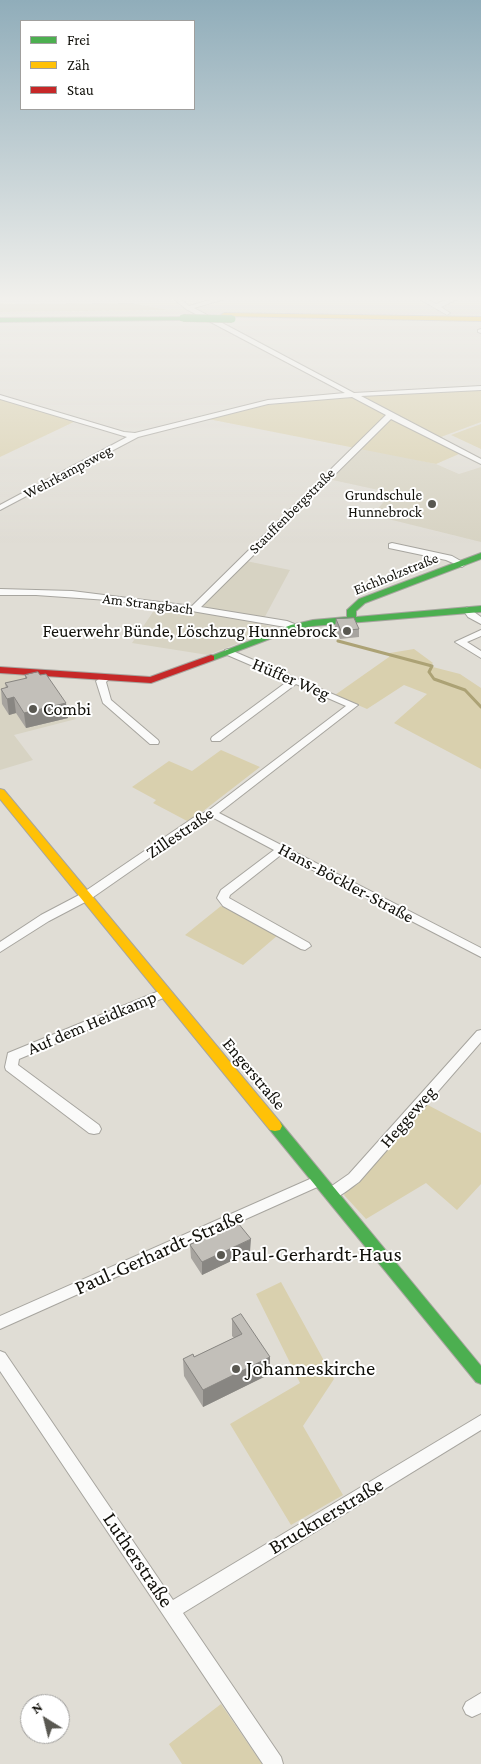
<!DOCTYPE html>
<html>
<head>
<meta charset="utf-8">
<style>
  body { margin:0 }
  #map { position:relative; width:481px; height:1764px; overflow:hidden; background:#e0ddd5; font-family:"Crimson Pro",serif }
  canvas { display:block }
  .legend { position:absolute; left:20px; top:20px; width:175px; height:90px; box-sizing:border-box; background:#fff; border:1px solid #a09f9d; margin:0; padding:6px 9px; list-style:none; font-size:15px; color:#11100a }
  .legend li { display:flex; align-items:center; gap:10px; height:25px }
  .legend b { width:25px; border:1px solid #a09f9d }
  .north { position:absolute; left:20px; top:1694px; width:50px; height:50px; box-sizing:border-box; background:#fff; border:1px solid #a09f9d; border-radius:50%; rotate:324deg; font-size:14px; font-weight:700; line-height:20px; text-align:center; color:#11100a }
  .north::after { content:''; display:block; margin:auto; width:18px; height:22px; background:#595851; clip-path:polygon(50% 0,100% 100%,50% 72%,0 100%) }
</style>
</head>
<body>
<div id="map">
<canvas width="481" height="1764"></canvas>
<ul class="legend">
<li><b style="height:6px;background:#4caf50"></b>Frei</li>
<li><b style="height:6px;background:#ffc107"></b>Zäh</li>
<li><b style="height:6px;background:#c62828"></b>Stau</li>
</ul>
<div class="north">N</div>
</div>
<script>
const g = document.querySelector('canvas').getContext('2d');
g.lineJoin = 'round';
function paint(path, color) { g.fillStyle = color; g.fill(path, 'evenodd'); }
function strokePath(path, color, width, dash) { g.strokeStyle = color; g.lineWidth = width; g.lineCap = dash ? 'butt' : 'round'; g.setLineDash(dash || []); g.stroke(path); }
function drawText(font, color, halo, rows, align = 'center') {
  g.font = font + ' "Crimson Pro",serif'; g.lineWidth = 4; g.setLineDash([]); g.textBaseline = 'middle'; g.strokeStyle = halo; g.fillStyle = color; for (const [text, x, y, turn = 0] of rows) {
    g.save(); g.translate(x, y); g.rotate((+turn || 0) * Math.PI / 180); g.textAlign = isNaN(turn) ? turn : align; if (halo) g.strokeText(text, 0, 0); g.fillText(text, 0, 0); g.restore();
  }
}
paint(new Path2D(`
  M 360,447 L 436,464 L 459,474 L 481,467 L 481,542 L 372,515 L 392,493 L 328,479 Z
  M 246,561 L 290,570 L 261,624 L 278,628 L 208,655 L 132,643 L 157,606 L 199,612 L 205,608 L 203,604 Z
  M 0,673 L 45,677 L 76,719 L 14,735 L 33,760 L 0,770 Z`), '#d7d3c3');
paint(new Path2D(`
  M 131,303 L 169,310 L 0,312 L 0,304 Z
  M 481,390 L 481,422 L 433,440 L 459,454 L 436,464 L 208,419 L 267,405 L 363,395 Z
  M 0,396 L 78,420 L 0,457 Z
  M 481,424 L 481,449 L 451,435 Z
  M 414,649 L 433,663 L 429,666 L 460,674 L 481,688 L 481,769 L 394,723 L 427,694 L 404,685 L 367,709 L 335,695 L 389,657 L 390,653 Z
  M 221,750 L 260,767 L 189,822 L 153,803 L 156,800 L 132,787 L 169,761 L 192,771 Z
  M 221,906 L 278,935 L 243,965 L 185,935 Z
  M 424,1103 L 481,1133 L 481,1184 L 457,1210 L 426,1183 L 366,1219 L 344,1195 L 346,1190 Z
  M 281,1282 L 334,1379 L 303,1426 L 343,1495 L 291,1525 L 230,1424 L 300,1383 L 256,1294 Z
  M 221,1704 L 262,1764 L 182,1764 L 169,1744 Z`), '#d9d0ae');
strokePath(new Path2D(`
  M 338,641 L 432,666 L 429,672 L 434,679 L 465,690 L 481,707`), '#aca275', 3);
const street = new Path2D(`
  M 170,296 L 177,296 L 189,306 L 224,296 L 235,296 L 194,308 L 354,393 L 481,386 L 481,390 L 361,396 L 481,459 L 481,464 L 391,419 L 201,607 L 287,621 L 297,625 L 297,629 L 180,609 L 108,600 L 36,595 L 0,595 L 0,589 L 72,591 L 192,606 L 386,415 L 352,397 L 268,404 L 138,437 L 0,510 L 0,505 L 127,437 L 0,399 L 0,395 L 124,432 L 135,433 L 268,400 L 345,393 L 186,309 Z
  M 414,296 L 422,296 L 436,304 L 455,296 L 464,296 L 441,307 L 450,313 L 447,315 Z
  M 481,329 L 481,333 L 478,332 L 478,330 Z
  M 392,543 L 452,556 L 466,564 L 462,567 L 446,560 L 389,548 L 389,544 Z
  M 467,607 L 481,617 L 481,624 L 468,617 L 463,610 Z
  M 481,630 L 481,636 L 467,642 L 481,651 L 481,658 L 455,642 Z
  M 228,649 L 358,705 L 219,813 L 481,948 L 481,957 L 282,854 L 230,895 L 229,898 L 309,943 L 311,946 L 305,950 L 301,949 L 223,906 L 217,898 L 221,890 L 274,850 L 212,817 L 201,822 L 89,900 L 49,921 L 0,952 L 0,942 L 41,915 L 81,894 L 193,818 L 208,811 L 346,706 L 296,684 L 220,741 L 212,741 L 211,739 L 212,737 L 288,681 L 225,654 L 225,650 Z
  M 105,675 L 110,678 L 106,682 L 111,700 L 158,740 L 159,742 L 158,744 L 150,744 L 103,703 L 96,681 Z
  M 164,989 L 168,990 L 170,993 L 168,996 L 19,1059 L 18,1065 L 99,1125 L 101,1129 L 99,1133 L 94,1134 L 89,1133 L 6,1070 L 5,1067 L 8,1053 Z
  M 481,1030 L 481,1042 L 359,1182 C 350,1188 337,1201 326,1198 L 324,1194 L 326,1190 L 349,1174 L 477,1031 Z
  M 319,1175 L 324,1176 L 326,1180 L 324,1184 L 0,1329 L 0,1316 Z
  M 0,1351 L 5,1353 L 173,1600 L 481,1415 L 481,1430 L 183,1613 L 281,1757 L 283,1764 L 263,1764 L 0,1371 Z
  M 481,1693 L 481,1713 L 472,1717 L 466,1714 L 463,1708 L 466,1702 Z`);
const fast = new Path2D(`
  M 185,317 L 185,319 L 183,320 L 0,322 L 0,318 Z
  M 481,553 L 481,559 L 365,603 L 356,611 L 356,617 L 481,606 L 481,612 L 313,626 L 296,629 L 214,660 L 208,660 L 206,658 L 291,625 L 313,620 L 347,617 L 347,610 L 359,599 Z
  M 275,1121 L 280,1122 L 481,1366 L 481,1384 L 476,1382 L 270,1130 L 268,1126 L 270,1122 Z`);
const slow = new Path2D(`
  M 224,313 L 481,317 L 481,321 L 222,316 L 221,315 Z
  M 0,789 L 4,790 L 280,1122 L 282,1126 L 280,1130 L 275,1131 L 270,1130 L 0,799 Z`);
const jam = new Path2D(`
  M 211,655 L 214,656 L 214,660 L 151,683 L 0,673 L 0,667 L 150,677 Z`);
strokePath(street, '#a7a59f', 2);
strokePath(fast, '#a7a59f', 2);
strokePath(slow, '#a7a59f', 2);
strokePath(jam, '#a7a59f', 2);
paint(street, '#fafaf9');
paint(fast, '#4caf50');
paint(slow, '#ffc107');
paint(jam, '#c62828');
const fastBridge = new Path2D(`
  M 183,318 L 232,319`);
strokePath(fastBridge, '#97927b', 8, []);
strokePath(fastBridge, '#4caf50', 7);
paint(new Path2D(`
  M 336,619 L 359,629 L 359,637 L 340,639 L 335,627 Z
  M 25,675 L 68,718 L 26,728 L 16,713 L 9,715 L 2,704 L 1,689 L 6,688 L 5,683 L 25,679 Z
  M 190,1245 L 250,1252 L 202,1275 L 191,1258 Z
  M 232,1319 L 270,1357 L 270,1374 L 203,1407 L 184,1376 L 183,1359 L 194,1357 L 234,1338 L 232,1336 Z`), '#a7a49f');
paint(new Path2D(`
  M 14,697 L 16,713 L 9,715 L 7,699 Z
  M 66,703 L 68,718 L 26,728 L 24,713 Z
  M 251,1239 L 250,1252 L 202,1275 L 202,1262 Z
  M 270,1357 L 270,1374 L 203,1407 L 203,1390 Z`), '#888682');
const building = new Path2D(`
  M 354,618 L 359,629 L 341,631 L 336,619 Z
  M 38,672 L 40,675 L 46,674 L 66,703 L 24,713 L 14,697 L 7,699 L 1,689 L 8,687 L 5,683 L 27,678 L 25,675 Z
  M 238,1223 L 251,1239 L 202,1262 L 190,1245 Z
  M 241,1314 L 270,1357 L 203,1390 L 183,1359 L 193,1354 L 194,1357 L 242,1334 L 232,1319 Z`);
paint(building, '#c2bfb9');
strokePath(building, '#888682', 1);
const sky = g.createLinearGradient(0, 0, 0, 543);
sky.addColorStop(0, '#90adba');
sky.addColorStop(0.55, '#f1f0ec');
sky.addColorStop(1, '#f1f0ec00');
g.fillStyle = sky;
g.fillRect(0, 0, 481, 543);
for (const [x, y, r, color] of [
  [432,504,5,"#595851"],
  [347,631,5,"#595851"],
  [33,709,5,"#595851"],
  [221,1255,5,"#595851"],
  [236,1369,5,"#595851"]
]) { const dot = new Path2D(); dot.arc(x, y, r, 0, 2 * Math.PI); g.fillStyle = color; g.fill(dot); strokePath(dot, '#fff', 2); }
drawText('15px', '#11100a', '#fff', [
  ["Wehrkampsweg",68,472,-28],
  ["Stauffenbergstraße",292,511,-45],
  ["Eichholzstraße",396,574,-22],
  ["Am Strangbach",148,604,7]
]);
drawText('15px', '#11100a', '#fff', [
  ["Grundschule",422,495],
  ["Hunnebrock",422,512]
], 'right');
drawText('18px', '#11100a', '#fff', [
  ["Feuerwehr Bünde, Löschzug Hunnebrock",337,631],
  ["Combi",43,709,"left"]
], 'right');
drawText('18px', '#11100a', '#fff', [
  ["Hüffer Weg",291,679,23],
  ["Zillestraße",180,833,-34],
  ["Hans-Böckler-Straße",346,883,28],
  ["Auf dem Heidkamp",92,1023,-23],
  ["Engerstraße",254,1074,50],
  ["Heggeweg",408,1117,-49]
]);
drawText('21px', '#11100a', '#fff', [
  ["Paul-Gerhardt-Straße",159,1252,-24],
  ["Brucknerstraße",326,1516,-31],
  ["Lutherstraße",138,1560,56]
]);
drawText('21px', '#11100a', '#fff', [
  ["Paul-Gerhardt-Haus",231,1255],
  ["Johanneskirche",246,1369]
], 'left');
</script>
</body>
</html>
